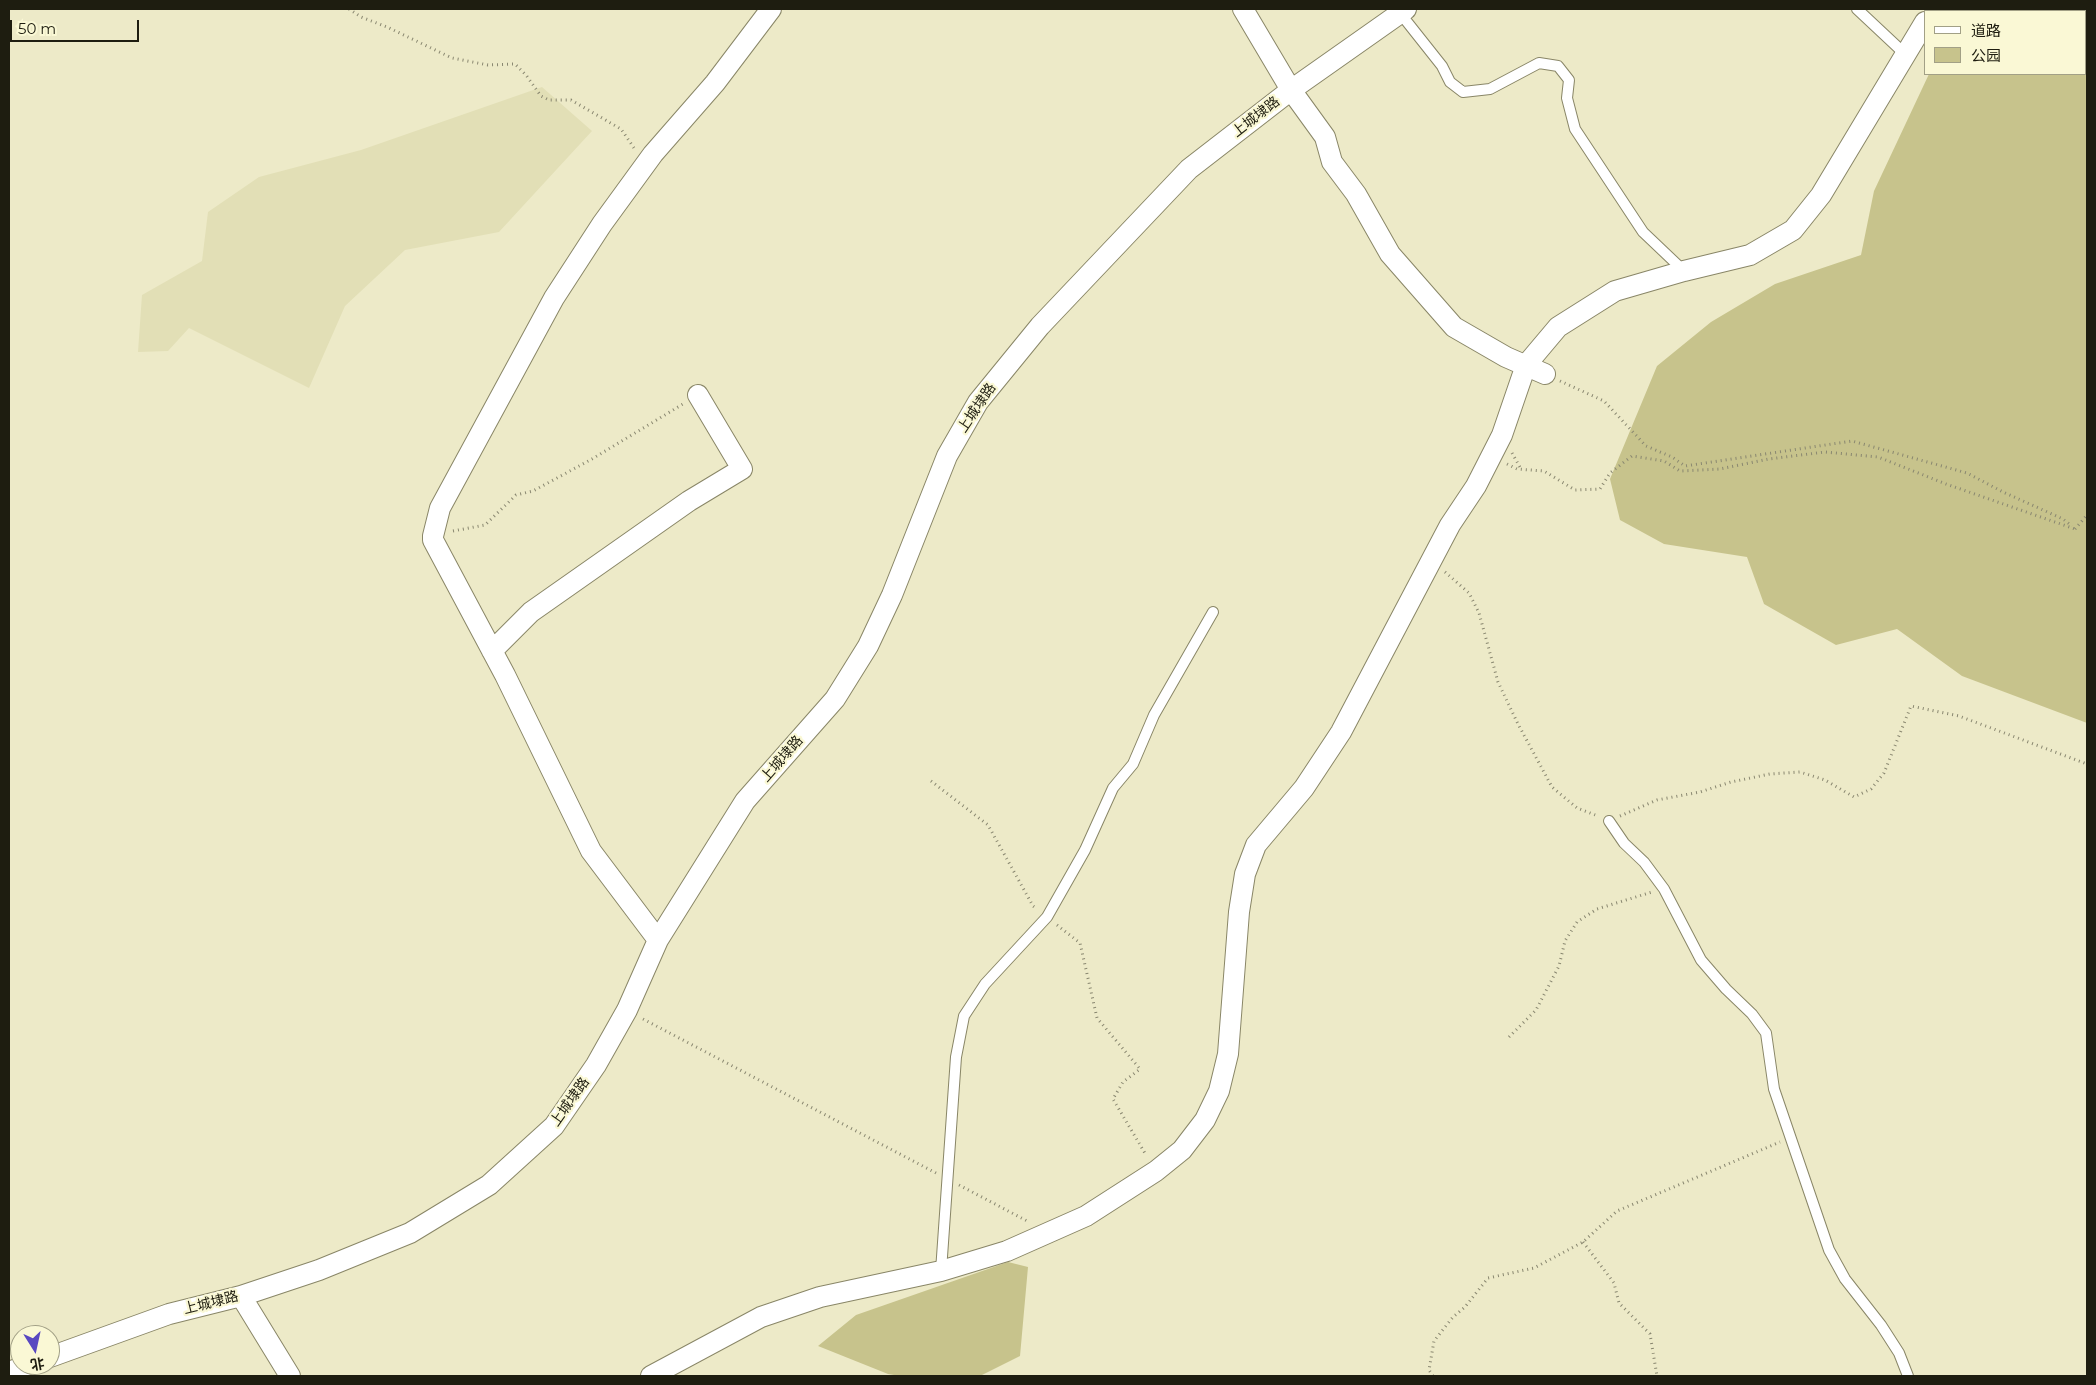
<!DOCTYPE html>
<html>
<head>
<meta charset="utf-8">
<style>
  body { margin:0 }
  #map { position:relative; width:2096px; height:1385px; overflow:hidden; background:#edeac8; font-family:Montserrat,"Noto Sans SC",sans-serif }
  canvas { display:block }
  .frame { position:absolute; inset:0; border:10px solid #1e1d10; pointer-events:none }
  .legend { position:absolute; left:1924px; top:10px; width:162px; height:65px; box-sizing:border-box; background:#faf8d5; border:1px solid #a2a086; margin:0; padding:6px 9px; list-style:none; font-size:15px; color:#1e1d10 }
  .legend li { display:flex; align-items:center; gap:10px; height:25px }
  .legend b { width:25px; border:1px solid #a2a086 }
  .north { position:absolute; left:10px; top:1325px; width:50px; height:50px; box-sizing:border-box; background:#faf8d5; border:1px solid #a2a086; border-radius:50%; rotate:170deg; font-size:14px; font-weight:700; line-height:20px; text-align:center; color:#1e1d10 }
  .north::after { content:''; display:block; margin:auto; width:18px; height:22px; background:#5949c1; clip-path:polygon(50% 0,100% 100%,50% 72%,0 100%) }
  .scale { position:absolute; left:10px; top:20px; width:129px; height:22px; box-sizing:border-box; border:2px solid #1e1d10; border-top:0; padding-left:6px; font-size:15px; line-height:18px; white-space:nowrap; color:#1e1d10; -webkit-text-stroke:4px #faf8d5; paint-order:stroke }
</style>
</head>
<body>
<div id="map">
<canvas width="2096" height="1385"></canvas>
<div class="frame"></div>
<ul class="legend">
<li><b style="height:6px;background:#fff"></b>道路</li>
<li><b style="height:14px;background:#c7c38c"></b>公园</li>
</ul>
<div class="north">北</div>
<div class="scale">50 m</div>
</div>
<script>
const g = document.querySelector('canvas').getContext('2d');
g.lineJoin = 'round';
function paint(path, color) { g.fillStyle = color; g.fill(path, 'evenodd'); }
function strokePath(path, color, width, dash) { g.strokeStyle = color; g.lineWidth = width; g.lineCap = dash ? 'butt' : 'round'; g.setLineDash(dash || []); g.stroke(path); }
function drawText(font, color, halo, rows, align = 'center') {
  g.font = font + ' Montserrat,"Noto Sans SC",sans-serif'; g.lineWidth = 4.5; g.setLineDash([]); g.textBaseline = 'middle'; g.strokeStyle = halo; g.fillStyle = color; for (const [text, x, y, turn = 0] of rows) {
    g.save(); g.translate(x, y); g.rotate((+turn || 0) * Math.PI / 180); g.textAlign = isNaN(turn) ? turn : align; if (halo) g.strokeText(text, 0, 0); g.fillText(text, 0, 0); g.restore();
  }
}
paint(new Path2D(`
  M 542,87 L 592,131 L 499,232 L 405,250 L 345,306 L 309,388 L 189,328 L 168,351 L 138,352 L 142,295 L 202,261 L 208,212 L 259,177 L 361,150 Z`), '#e2dfb6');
paint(new Path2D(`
  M 1965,9 L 2087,9 L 2087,723 L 1962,676 L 1897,629 L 1836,645 L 1764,604 L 1747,557 L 1664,544 L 1620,520 L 1610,479 L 1657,366 L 1711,322 L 1775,284 L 1861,255 L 1874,191 L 1929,74 L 2085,74 L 2085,11 L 1963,11 Z
  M 1008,1262 L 1028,1267 L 1020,1356 L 980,1376 L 900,1376 L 888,1374 L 818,1346 L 856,1315 Z`), '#c7c38c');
const service = new Path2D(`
  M 1857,9 L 1905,54
  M 1400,13 L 1442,66 L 1450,82 L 1463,92 L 1490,89 L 1539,63 L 1558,66 L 1569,80 L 1567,98 L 1575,129 L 1643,232 L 1684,271
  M 1609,821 L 1624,843 L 1644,862 L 1664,889 L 1701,960 L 1726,989 L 1752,1014 L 1766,1033 L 1774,1089 L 1829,1250 L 1845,1279 L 1881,1325 L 1899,1353 L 1908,1376
  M 941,1271 L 956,1057 L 964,1016 L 985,984 L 1047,917 L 1085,850 L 1113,788 L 1133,764 L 1154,715 L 1213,612`);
const minor = new Path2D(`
  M 1243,9 L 1291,90 L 1325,137 L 1332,162 L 1356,194 L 1390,254 L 1454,327 L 1506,357 L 1545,374
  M 492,651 L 531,612 L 689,501 L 742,469 L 698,395
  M 658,940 L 591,851 L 505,675 L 433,540 L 433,536 L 440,508 L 554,298 L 602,224 L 653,154 L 715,83 L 771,9
  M 241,1296 L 290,1376
  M 50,1357 L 169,1314 L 241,1296 L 319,1270 L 410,1233 L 489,1185 L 554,1126 L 596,1065 L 627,1010 L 658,940 L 745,801 L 835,699 L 868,646 L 892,595 L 947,456 L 978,402 L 1040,326 L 1189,169 L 1291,90 L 1406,9
  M 9,1372 L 27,1365
  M 651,1376 L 761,1317 L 820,1297 L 941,1271 L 1007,1251 L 1086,1216 L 1156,1171 L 1182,1150 L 1205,1120 L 1219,1091 L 1228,1054 L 1239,912 L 1245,874 L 1256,845 L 1304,788 L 1341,732 L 1450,525 L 1476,486 L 1502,435 L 1526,365 L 1558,327 L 1615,291 L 1684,271 L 1750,255 L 1793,230 L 1821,195 L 1925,22`);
strokePath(service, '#898667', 12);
strokePath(minor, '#898667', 22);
strokePath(new Path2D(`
  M 349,9 L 361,17 L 387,27 L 452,58 L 488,65 L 515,64 L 526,75 L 541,96 L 549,100 L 571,100 L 621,129 L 634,148
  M 1560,381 L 1604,401 L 1646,446 L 1672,457 L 1685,466 L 1852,441 L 1967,473 L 2003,492 L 2063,519 L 2072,526
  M 1512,453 L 1521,469
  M 1507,464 L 1517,469 L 1544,471 L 1575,490 L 1600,489 L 1610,473 L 1632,456 L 1664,461 L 1680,471 L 1720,469 L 1769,459 L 1825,452 L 1878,457 L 1946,484 L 2075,529
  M 2075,529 L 2087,515
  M 453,531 L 485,525 L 516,495 L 533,491 L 592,459 L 683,404
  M 1445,572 L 1469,593 L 1479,613 L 1498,682 L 1518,724 L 1552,787 L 1577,808 L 1598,816
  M 931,781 L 988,825 L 1033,906 L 1037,909
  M 1620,816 L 1657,800 L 1700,792 L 1731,782 L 1770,774 L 1800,772 L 1825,780 L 1854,797 L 1871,789 L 1884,773 L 1911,706 L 1959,716 L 2087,764
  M 1057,925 L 1080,943 L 1097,1018 L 1140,1069 L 1123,1082 L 1113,1099 L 1146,1155
  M 643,1019 L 936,1173
  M 1509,1037 L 1536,1010 L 1559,966 L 1565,941 L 1577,922 L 1597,909 L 1652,892
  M 959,1185 L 1029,1222
  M 1583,1242 L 1614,1283 L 1619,1303 L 1650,1334 L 1657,1376
  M 1433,1376 L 1429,1370 L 1434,1341 L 1453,1317 L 1465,1307 L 1488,1278 L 1534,1268 L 1583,1242 L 1617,1211 L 1780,1142`), '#898770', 3, [1, 4]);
strokePath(service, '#fff', 10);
strokePath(minor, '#fff', 20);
drawText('14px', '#1e1d10', '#faf8d5', [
  ["上城埭路",1256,117,-38],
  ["上城埭路",977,408,-56],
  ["上城埭路",782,759,-49],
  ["上城埭路",570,1102,-55],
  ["上城埭路",211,1303,-14]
]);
</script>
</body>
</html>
